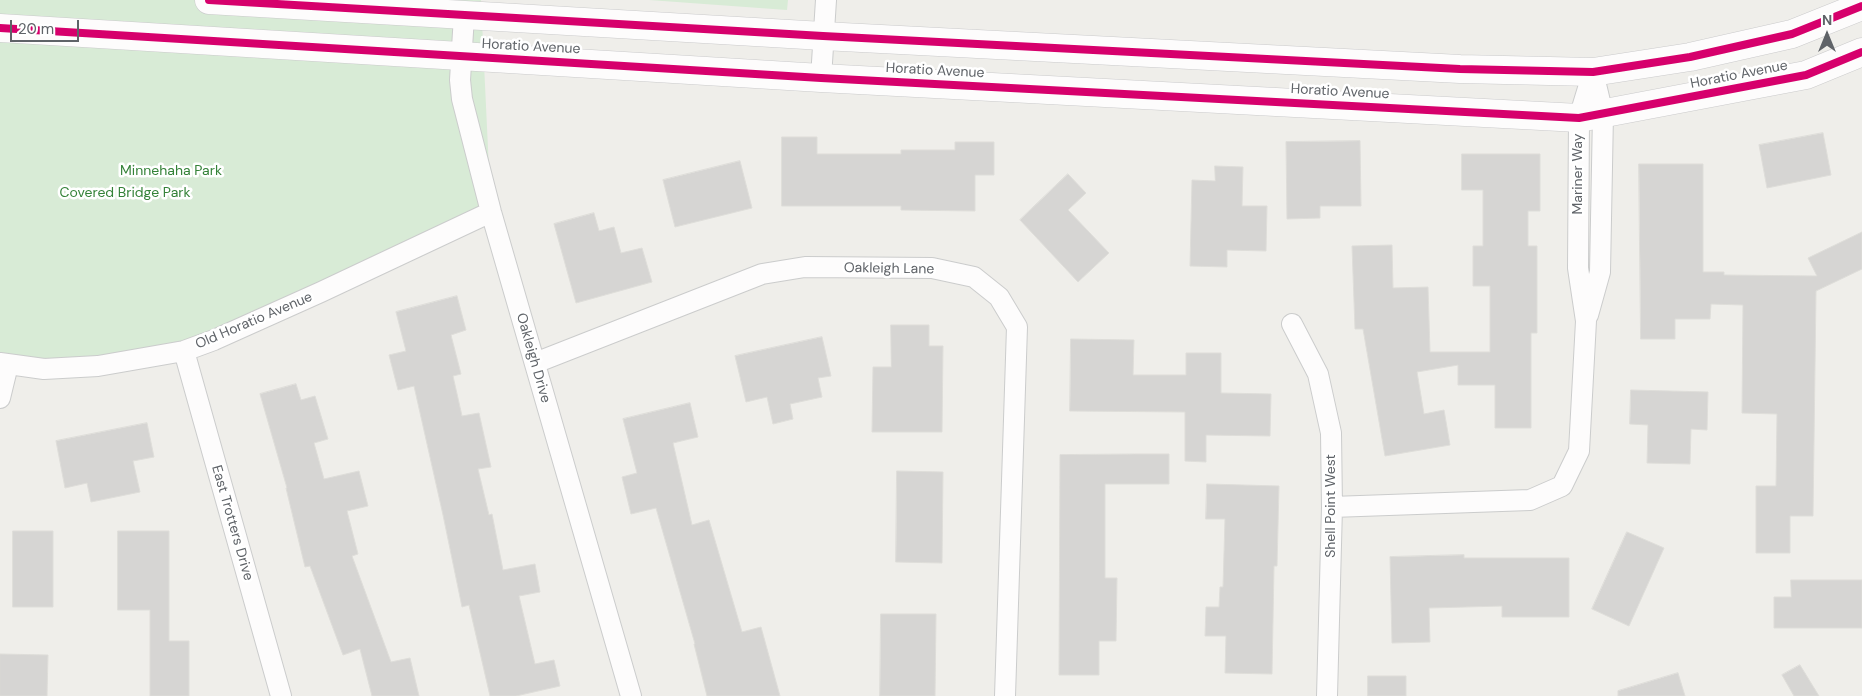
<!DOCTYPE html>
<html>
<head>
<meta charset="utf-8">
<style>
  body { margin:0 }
  #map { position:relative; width:1862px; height:696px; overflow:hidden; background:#efeeea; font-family:"DM Sans",sans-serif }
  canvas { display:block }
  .north { position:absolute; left:1802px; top:10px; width:50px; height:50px; -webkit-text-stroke:4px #fff; paint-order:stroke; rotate:0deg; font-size:14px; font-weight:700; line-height:20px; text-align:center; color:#5f6368 }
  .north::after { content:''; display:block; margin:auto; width:18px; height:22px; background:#5f6368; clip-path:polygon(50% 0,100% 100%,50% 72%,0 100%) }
  .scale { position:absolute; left:10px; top:20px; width:69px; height:22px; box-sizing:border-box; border:2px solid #5f6368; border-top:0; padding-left:6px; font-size:15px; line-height:18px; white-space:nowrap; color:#5f6368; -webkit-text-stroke:4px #fff; paint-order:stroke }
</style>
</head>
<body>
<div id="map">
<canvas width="1862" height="696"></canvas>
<div class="north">N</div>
<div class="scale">20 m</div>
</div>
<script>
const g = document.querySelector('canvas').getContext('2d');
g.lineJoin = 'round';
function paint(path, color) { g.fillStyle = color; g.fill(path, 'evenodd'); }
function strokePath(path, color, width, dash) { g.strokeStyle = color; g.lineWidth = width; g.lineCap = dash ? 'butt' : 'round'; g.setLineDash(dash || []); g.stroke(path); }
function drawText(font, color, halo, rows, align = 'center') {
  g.font = font + ' "DM Sans",sans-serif'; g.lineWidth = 5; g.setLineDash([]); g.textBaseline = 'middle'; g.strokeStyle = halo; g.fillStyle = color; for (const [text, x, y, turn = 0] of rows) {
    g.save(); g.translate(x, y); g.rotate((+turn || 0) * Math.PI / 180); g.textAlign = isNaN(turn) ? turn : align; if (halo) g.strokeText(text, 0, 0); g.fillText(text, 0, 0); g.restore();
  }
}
paint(new Path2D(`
  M 0,0 L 481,0 L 491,212 L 184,351 L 0,363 Z
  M 649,0 L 788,0 L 787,10 Z`), '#d8ebd6');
const building = new Path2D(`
  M 1823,133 L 1831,175 L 1767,188 L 1759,145 Z
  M 782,137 L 817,137 L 817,154 L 901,154 L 901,150 L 955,150 L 955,142 L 994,142 L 994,175 L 975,175 L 975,211 L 901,210 L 901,206 L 782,206 Z
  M 1360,141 L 1361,206 L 1320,206 L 1320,218 L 1287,219 L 1286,142 Z
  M 1462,154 L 1540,154 L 1540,211 L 1528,211 L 1528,246 L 1537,246 L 1537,333 L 1531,333 L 1531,428 L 1495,428 L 1495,385 L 1458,385 L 1458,365 L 1417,372 L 1424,414 L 1444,410 L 1450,445 L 1385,456 L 1363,329 L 1355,329 L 1352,246 L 1392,245 L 1393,288 L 1428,287 L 1430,352 L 1490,352 L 1490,286 L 1473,286 L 1473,246 L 1483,246 L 1483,190 L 1462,190 Z
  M 740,161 L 752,208 L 675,227 L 663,180 Z
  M 1639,164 L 1703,164 L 1703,272 L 1724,272 L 1724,275 L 1817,276 L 1808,258 L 1862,232 L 1862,269 L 1816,291 L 1813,516 L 1790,516 L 1790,553 L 1756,553 L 1756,486 L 1776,486 L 1777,414 L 1742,413 L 1743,305 L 1711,304 L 1710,319 L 1675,319 L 1675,339 L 1641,339 Z
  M 1215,166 L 1243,167 L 1242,206 L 1267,206 L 1266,251 L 1227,250 L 1227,267 L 1190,266 L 1192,180 L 1215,181 Z
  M 1068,174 L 1086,193 L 1068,210 L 1109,253 L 1078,282 L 1020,220 Z
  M 594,213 L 599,231 L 614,227 L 621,253 L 642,248 L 652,282 L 576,303 L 554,224 Z
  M 457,296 L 466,330 L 451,335 L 461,374 L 453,376 L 462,416 L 479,413 L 491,467 L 478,469 L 489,515 L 492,514 L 503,570 L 535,564 L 540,592 L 519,596 L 535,664 L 554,660 L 560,686 L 516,696 L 490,696 L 469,605 L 462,607 L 443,515 L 414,386 L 398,390 L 389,355 L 406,351 L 396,312 Z
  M 891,325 L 929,325 L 929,346 L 943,346 L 942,432 L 872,432 L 873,367 L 891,367 Z
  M 822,337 L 831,376 L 818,378 L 822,397 L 790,404 L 793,419 L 773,424 L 767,397 L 746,402 L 735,356 Z
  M 1071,339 L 1134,340 L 1133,375 L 1186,375 L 1186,353 L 1221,353 L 1221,393 L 1271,394 L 1270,436 L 1206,435 L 1206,462 L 1185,461 L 1185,412 L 1070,411 Z
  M 296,384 L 301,400 L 315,396 L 328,439 L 314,443 L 324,479 L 359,471 L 368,506 L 347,511 L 358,554 L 352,556 L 391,662 L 410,658 L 419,696 L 372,696 L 360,649 L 343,655 L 310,566 L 305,567 L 286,488 L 287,488 L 260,394 Z
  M 1631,390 L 1708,392 L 1707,430 L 1691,429 L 1690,464 L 1647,463 L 1648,425 L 1630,424 Z
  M 690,403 L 698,437 L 673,443 L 692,525 L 709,520 L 742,632 L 761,627 L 780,696 L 707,696 L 694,644 L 695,644 L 656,508 L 631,514 L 622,477 L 637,473 L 623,419 Z
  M 147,423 L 154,457 L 133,461 L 140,492 L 91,502 L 87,483 L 65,488 L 56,441 Z
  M 1135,454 L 1169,454 L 1169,484 L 1105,484 L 1105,578 L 1117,578 L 1116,641 L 1099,641 L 1099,675 L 1059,675 L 1060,455 Z
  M 897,471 L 943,472 L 942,563 L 896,562 Z
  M 1207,484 L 1279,486 L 1277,566 L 1274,566 L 1272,674 L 1225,673 L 1226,636 L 1205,636 L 1206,607 L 1219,607 L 1220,587 L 1223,587 L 1225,519 L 1206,519 Z
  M 13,531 L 53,531 L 53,607 L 13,607 Z
  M 118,531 L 169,531 L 169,641 L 189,641 L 189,696 L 150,696 L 150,610 L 118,610 Z
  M 1627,532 L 1664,548 L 1629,626 L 1592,609 Z
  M 1464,555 L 1464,558 L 1569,558 L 1569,617 L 1502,617 L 1502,606 L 1429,608 L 1430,642 L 1392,643 L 1390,557 Z
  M 1791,580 L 1862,580 L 1862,628 L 1774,628 L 1774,597 L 1791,597 Z
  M 881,614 L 936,614 L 935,696 L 880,696 Z
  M 0,654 L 48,655 L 47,696 L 0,696 Z
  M 1800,665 L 1819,696 L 1794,696 L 1782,675 Z
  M 1678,673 L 1685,696 L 1618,696 L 1618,691 Z
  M 1368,676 L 1406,676 L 1406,696 L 1368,696 Z`);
paint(building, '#d6d5d3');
strokePath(building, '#deddd9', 1);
const minor = new Path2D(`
  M 464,16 L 460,80 L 462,99 L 491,212 L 631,696
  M 821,78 L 826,0
  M 1588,315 L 1600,272 L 1603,114 L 1593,72
  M 1292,324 L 1318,374 L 1331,433 L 1332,507 L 1327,696
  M 184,351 L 281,696
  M 0,363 L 44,369 L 98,366 L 184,351 L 214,340 L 321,292 L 491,212
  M 535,363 L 762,274 L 805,267 L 932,268 L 974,277 L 999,297 L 1017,327 L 1005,696
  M 0,398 L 8,365
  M 1332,507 L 1530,500 L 1562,486 L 1579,451 L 1586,321 L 1578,268 L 1579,118 L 1593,72`);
const secondary = new Path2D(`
  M 209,0 L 823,36 L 1460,69 L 1593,72 L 1690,57 L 1792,34 L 1862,6
  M 0,28 L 821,78 L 1579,118 L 1806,75 L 1862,52`);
strokePath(minor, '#cbcccc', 22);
strokePath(secondary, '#cacacb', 29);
strokePath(minor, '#fdfcfc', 20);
strokePath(secondary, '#fdfcfc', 28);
strokePath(new Path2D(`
  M 209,0 L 823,36 L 1460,69 L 1593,72 L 1690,57 L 1792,34 L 1862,6
  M 0,28 L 821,78 L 1579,118 L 1806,75 L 1862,52`), '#d6006c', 8);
drawText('14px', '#5f6368', '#fff', [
  ["Horatio Avenue",531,47,3],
  ["Horatio Avenue",935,71,3],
  ["Horatio Avenue",1739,75,-11],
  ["Horatio Avenue",1340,92,3],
  ["Mariner Way",1578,174,-90],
  ["Oakleigh Lane",889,269,1],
  ["Old Horatio Avenue",254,321,-23],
  ["Oakleigh Drive",533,358,74],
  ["Shell Point West",1331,506,-90],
  ["East Trotters Drive",232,523,74]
]);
drawText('14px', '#348238', '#fff', [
  ["Minnehaha Park",171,171],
  ["Covered Bridge Park",125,193]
]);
</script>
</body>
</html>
